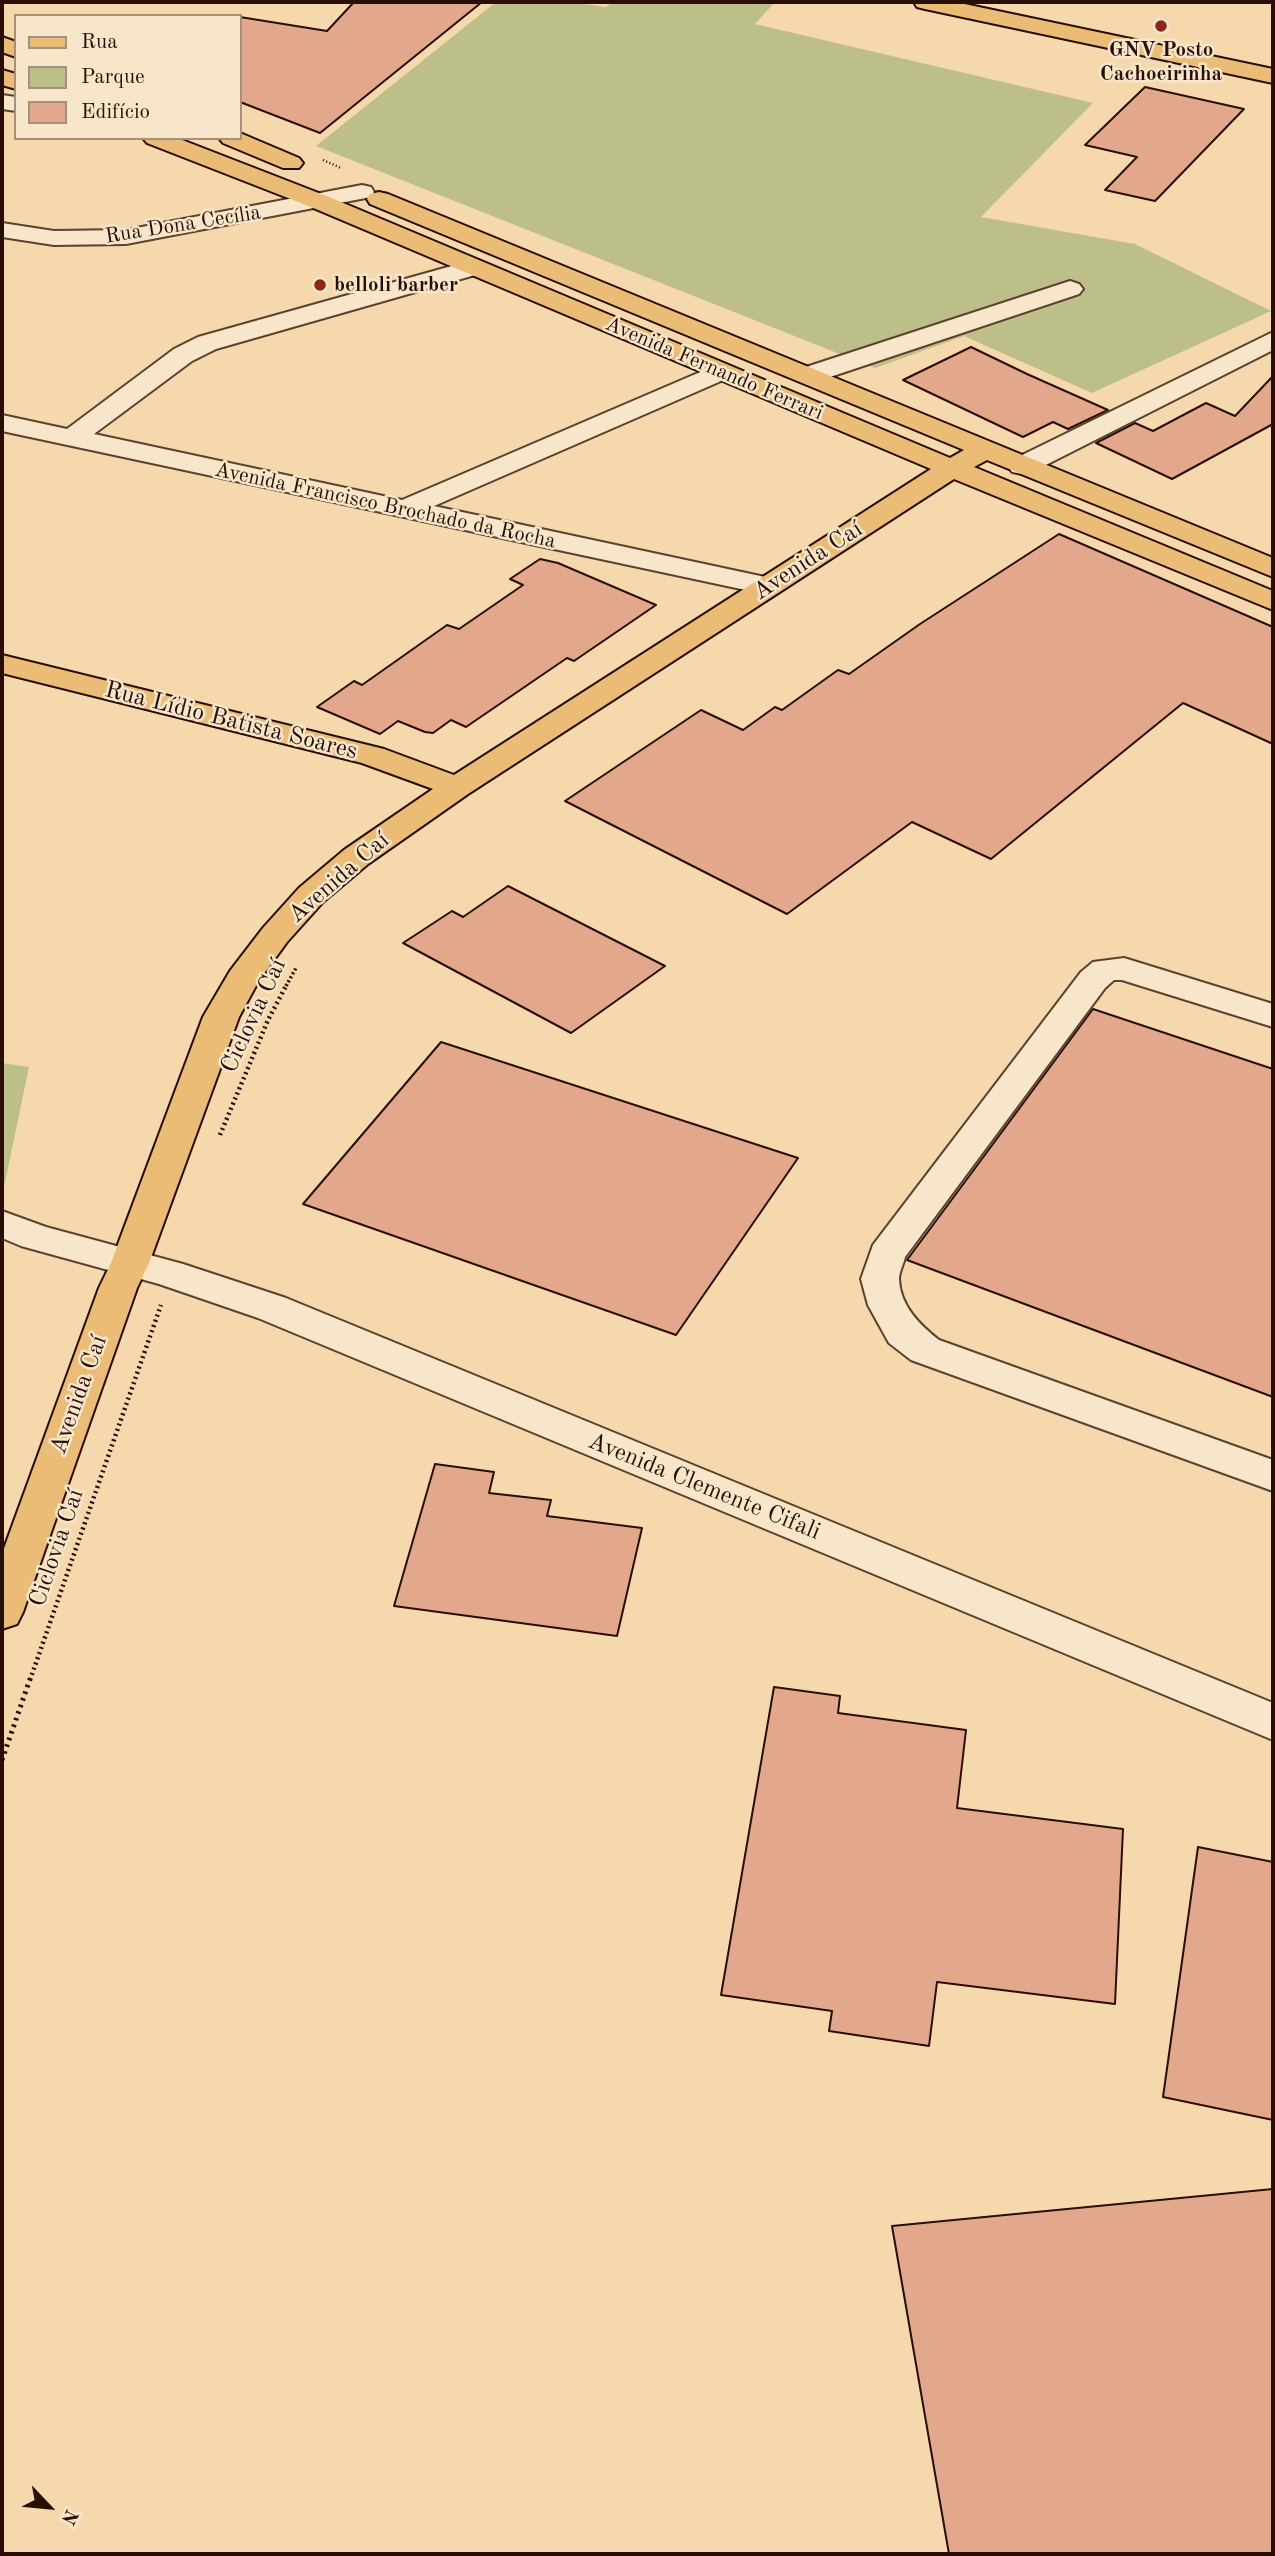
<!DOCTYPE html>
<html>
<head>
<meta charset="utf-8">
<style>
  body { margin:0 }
  #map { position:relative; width:1275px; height:2556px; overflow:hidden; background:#f5d9ad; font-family:"Old Standard TT",serif }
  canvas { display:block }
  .frame { position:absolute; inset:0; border:4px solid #280e04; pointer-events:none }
  .legend { position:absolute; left:14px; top:14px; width:228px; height:126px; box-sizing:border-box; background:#f8e6ca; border:2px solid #a5907b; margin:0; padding:9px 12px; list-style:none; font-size:21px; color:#280e04 }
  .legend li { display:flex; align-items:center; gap:14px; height:35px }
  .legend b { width:35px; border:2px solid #a5907b }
  .north { position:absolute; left:14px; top:2472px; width:70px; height:70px; -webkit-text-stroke:5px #f8e6ca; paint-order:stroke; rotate:116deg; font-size:19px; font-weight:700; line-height:28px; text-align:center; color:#280e04 }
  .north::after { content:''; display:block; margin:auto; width:24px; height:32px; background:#280e04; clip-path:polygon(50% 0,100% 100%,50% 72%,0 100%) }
</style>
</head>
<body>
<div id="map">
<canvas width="1275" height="2556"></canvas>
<div class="frame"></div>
<ul class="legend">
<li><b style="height:9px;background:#eabc76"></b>Rua</li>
<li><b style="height:19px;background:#bdbf89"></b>Parque</li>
<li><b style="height:19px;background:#e3a88c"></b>Edifício</li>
</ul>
<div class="north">N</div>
</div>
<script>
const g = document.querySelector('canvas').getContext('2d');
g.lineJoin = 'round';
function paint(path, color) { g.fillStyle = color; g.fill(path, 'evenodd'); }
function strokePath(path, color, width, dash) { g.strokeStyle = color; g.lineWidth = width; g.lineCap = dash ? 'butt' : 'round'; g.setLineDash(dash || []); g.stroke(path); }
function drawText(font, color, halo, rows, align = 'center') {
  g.font = font + ' "Old Standard TT",serif'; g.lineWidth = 5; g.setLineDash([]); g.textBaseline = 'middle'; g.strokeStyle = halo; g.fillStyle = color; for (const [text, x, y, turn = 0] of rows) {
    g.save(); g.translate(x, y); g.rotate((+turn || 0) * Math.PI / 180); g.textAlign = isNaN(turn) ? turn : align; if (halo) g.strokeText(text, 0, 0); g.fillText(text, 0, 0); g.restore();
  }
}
paint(new Path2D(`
  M 496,2 L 570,2 L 606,7 L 613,2 L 775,2 L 755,24 L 1093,103 L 981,217 L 1135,244 L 1271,311 L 1092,393 L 964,336 L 875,368 L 316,146 Z
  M 2,1063 L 29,1067 L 4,1187 L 2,1186 Z`), '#bdbf89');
const building = new Path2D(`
  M 354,2 L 482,2 L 320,133 L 240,102 L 240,17 L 327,31 Z
  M 1145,87 L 1244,109 L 1155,201 L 1105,190 L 1137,157 L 1085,145 Z
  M 971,347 L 1027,374 L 1108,410 L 1068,429 L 1053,422 L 1023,437 L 903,380 Z
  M 1273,376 L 1273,424 L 1172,479 L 1096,443 L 1135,423 L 1153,431 L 1206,403 L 1235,416 Z
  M 1059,534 L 1273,627 L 1273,744 L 1183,703 L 991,859 L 912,822 L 787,914 L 565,801 L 701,710 L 743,730 L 775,707 L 782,710 L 838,670 L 849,674 L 920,624 Z
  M 540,559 L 558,563 L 656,605 L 574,661 L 567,658 L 466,727 L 451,720 L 433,733 L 425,732 L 398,721 L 380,734 L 317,707 L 354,681 L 362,685 L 447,625 L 459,629 L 523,585 L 510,579 Z
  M 508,886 L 665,966 L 571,1033 L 403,943 L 452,911 L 463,917 Z
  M 1093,1009 L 1273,1069 L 1273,1397 L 907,1260 Z
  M 441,1042 L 798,1158 L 676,1335 L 303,1204 Z
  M 435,1464 L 494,1472 L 489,1493 L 551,1500 L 547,1516 L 642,1528 L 617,1636 L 394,1606 Z
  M 774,1687 L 840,1696 L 838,1713 L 966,1730 L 957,1808 L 1123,1829 L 1115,2004 L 937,1982 L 929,2046 L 829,2031 L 832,2011 L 721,1995 Z
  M 1198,1847 L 1273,1862 L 1273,2120 L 1163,2097 Z
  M 1273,2189 L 1273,2554 L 949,2554 L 892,2226 Z`);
paint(building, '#e3a88c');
strokePath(building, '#280e04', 2);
const minor = new Path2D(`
  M 2,95 L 16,97 L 16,111 L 2,109 Z
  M 362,185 L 371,187 L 374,192 L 371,197 L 126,244 L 54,245 L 2,237 L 2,223 L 54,231 L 126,230 Z
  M 473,260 L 482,263 L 486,268 L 482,273 L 216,349 L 192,361 L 94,434 L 402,500 L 719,364 L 728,366 L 732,372 L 728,378 L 434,506 L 779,580 L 784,586 L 779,592 L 769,595 L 2,431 L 2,415 L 67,429 L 174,349 L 198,337 Z
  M 1070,281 L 1079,284 L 1083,289 L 1079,294 L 818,381 L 809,383 L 800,381 L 796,375 L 800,369 Z
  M 1273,332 L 1273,350 L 1032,472 L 1022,474 L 1012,472 L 1008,466 L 1012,460 Z
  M 1124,958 L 1273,1004 L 1273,1027 L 1122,980 L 1114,980 L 1105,988 L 905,1257 C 904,1263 899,1272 899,1279 C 900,1306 920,1325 939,1340 L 1273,1460 L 1273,1491 L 911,1360 L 889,1343 L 868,1305 L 861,1279 L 873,1245 L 1081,972 L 1093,962 Z
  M 2,1211 L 46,1227 L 183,1264 L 286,1298 L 1273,1703 L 1273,1740 L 258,1318 L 159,1284 L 21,1246 L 2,1238 Z`);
const major = new Path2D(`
  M 914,2 L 955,2 L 1273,69 L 1273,83 L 925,9 L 917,7 Z
  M 2,37 L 16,42 L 16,57 L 2,52 Z
  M 2,70 L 16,74 L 16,89 L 2,85 Z
  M 240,133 L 299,158 L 303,163 L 299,168 L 283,168 L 223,143 L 219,138 L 240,138 Z
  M 143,138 L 177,138 L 329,197 L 950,458 L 964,450 L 370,204 L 367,199 L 370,194 L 379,192 L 388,194 L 1273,558 L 1273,577 L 987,460 L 974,467 L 1273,591 L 1273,610 L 954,479 L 468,794 L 368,864 L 323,902 L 287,942 L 258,982 L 239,1017 L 149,1263 L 137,1288 L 23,1612 L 17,1624 L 2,1629 L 2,1554 L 99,1288 L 111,1263 L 203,1017 L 230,971 L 263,928 L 299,888 L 344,850 L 433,789 L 362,763 L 2,673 L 2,655 L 384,749 L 454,775 L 931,469 L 311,207 L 147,143 Z`);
strokePath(minor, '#5b412e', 4);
strokePath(major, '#280e04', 4);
strokePath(new Path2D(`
  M 323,160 L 341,168`), '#280e04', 2.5, [1, 2.5]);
strokePath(new Path2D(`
  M 286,986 L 296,968`), '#280e04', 3.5, [2, 2.5]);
strokePath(new Path2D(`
  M 220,1135 L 268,1020 L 287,984
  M 30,1680 L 161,1305`), '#280e04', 4.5, [2, 3.5]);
strokePath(new Path2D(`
  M 2,1760 L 30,1679`), '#280e04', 5, [2.5, 4.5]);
paint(minor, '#f8e6ca');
paint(major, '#eabc76');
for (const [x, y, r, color] of [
  [1161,26,7,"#8f2418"],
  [320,285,7,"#8f2418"]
]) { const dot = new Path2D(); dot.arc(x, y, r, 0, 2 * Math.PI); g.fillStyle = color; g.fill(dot); strokePath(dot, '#f8e6ca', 2.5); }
drawText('bold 21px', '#280e04', '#f8e6ca', [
  ["GNV Posto",1161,50],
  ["Cachoeirinha",1161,74],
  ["belloli barber",334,285,"left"]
]);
drawText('21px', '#280e04', '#f8e6ca', [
  ["Rua Dona Cecília",183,225,-9],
  ["Avenida Fernando Ferrari",714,369,23],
  ["Avenida Francisco Brochado da Rocha",385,506,12]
]);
drawText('24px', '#280e04', '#f8e6ca', [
  ["Avenida Caí",808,561,-33],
  ["Rua Lídio Batista Soares",231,721,14],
  ["Avenida Caí",339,878,-41],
  ["Ciclovia Caí",254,1016,-65],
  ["Avenida Caí",79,1395,-70],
  ["Avenida Clemente Cifali",704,1487,22],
  ["Ciclovia Caí",57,1548,-71]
]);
</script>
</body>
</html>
